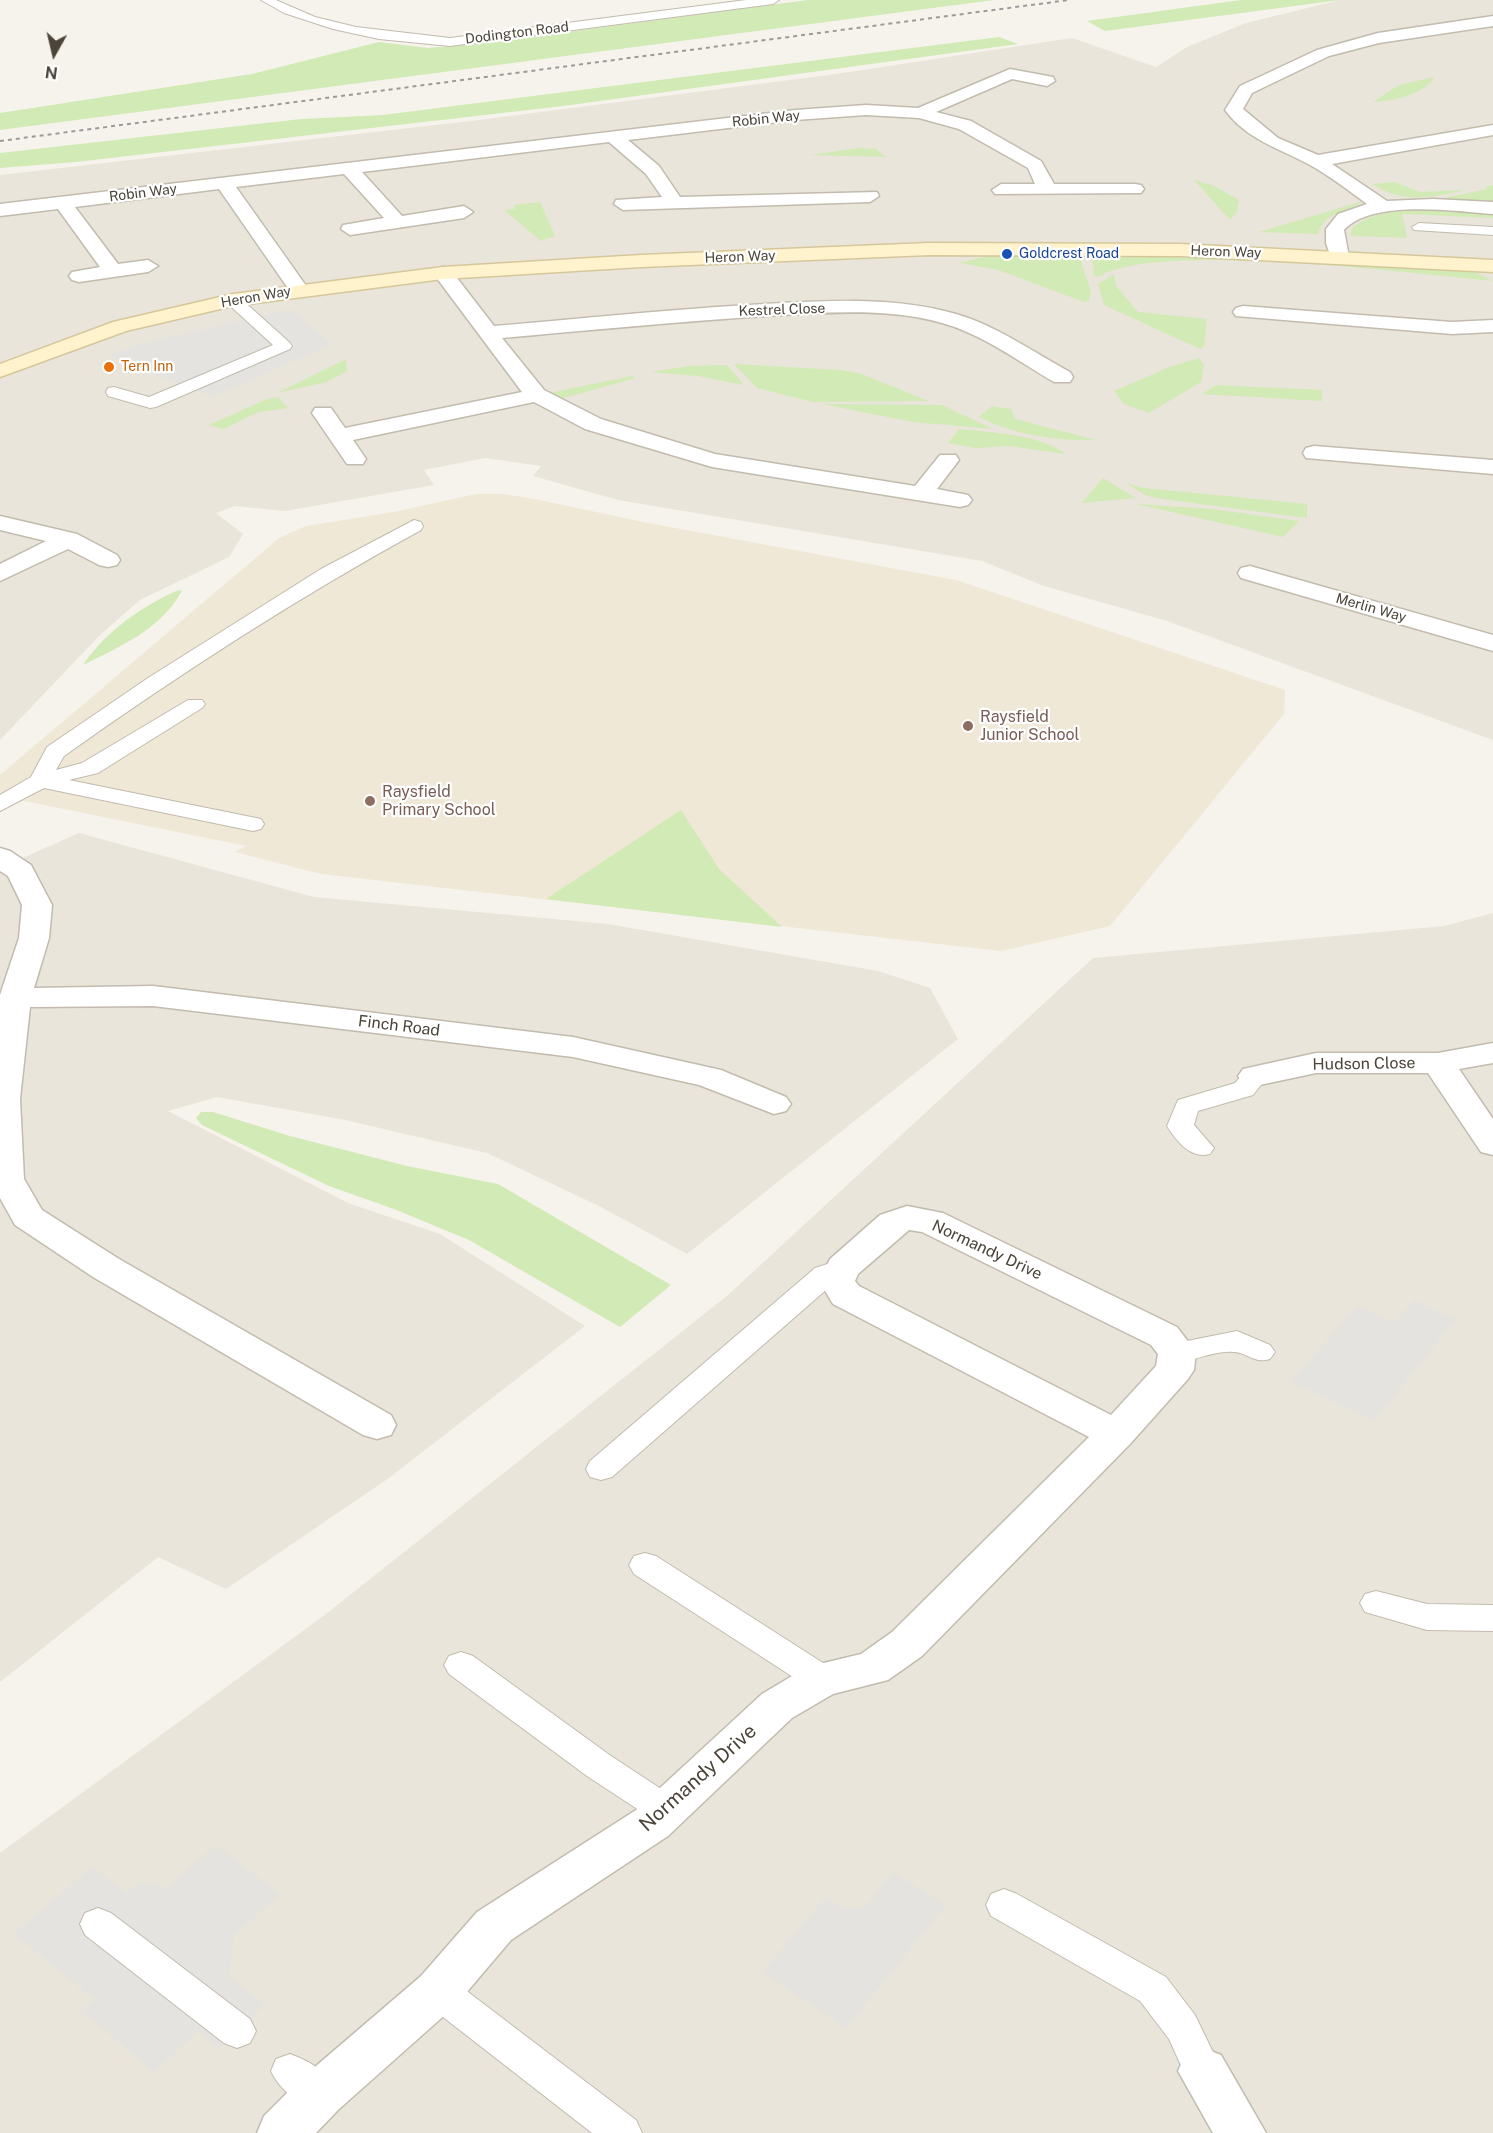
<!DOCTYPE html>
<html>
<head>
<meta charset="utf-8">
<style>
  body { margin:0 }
  #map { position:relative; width:1493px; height:2133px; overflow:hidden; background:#f6f3ec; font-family:"Public Sans",sans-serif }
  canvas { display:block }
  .north { position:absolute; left:24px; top:24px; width:60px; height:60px; -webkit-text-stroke:4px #fff; paint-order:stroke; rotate:188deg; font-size:16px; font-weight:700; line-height:24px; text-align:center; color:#4b4439 }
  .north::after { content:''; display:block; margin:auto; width:21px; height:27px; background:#4b4439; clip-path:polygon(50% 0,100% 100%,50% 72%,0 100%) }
</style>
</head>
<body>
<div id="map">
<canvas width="1493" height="2133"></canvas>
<div class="north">N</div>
</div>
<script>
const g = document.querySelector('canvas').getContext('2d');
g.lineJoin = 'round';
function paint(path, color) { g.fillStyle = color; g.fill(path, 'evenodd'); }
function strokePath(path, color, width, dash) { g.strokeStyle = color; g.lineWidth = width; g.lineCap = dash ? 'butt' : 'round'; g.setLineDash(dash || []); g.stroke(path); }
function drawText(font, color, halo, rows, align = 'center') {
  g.font = font + ' "Public Sans",sans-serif'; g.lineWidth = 4.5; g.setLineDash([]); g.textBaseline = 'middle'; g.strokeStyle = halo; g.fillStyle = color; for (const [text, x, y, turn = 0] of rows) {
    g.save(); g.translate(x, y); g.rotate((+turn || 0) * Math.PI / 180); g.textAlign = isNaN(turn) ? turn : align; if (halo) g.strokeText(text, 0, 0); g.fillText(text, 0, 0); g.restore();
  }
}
paint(new Path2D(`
  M 1340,0 L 1493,0 L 1493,740 L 1167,621 L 1044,586 L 982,561 L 618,500 L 533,476 L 541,466 L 485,458 L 424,470 L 434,485 L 285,511 L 235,506 L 216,513 L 243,534 L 229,557 L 140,600 L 99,636 L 0,740 L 0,175 L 479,120 L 836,74 L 1072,38 L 1156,67 L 1187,47 L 1246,23 Z
  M 79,833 L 314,897 L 608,924 L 878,971 L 930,988 L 958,1039 L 687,1254 L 601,1207 L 487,1153 L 345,1120 L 217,1097 L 168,1111 L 348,1203 L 440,1234 L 585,1326 L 389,1478 L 226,1589 L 158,1557 L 0,1682 L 0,868 Z
  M 1493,913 L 1493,2133 L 0,2133 L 0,1853 L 326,1614 L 728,1295 L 1093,958 L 1444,926 Z`), '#eae5da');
paint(new Path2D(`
  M 476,494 L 503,494 L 535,499 L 643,522 L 956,580 L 1285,690 L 1284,714 L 1110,926 L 1001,951 L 321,874 L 235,852 L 246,846 L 0,796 L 0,775 L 279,538 L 306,526 L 394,512 Z`), '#efe8d6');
paint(new Path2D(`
  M 808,0 L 994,0 L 0,130 L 0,113 L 252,74 L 379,42 L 428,48 L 484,43 Z
  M 1241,0 L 1340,0 L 1105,31 L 1087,21 Z
  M 999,37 L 1018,44 L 563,106 L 76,162 L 0,168 L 0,153 L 301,119 L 383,115 Z
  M 1434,77 C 1425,95 1392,101 1373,102 L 1399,85 Z
  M 859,148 L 876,149 L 886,157 L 810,155 Z
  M 1194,180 L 1212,185 L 1239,200 L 1237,212 L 1230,220 Z
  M 1395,182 L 1420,192 L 1467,190 C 1431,197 1406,205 1372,184 Z
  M 1493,185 L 1493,204 L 1429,201 L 1487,189 L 1485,187 Z
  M 1363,201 C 1347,214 1325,210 1318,234 L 1259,232 Z
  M 540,202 L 555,236 L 541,241 L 504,210 L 515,209 L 514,205 Z
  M 1434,210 L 1493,213 L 1493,218 L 1402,214 L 1407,238 L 1350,236 L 1352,228 C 1376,209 1404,211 1434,210 Z
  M 1025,255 L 1080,258 L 1091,292 L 1089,301 L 1084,302 L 998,270 L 960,263 L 988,256 Z
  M 1128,255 L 1454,269 L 1477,273 L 1493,281 C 1415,274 1157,240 1098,277 L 1094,275 L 1092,258 L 1122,258 Z
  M 1114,274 L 1116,286 L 1138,312 L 1207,319 L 1204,346 L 1200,349 L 1104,305 L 1098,284 Z
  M 1199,358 L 1204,365 L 1201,382 L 1149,413 L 1124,404 L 1114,391 L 1167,368 Z
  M 346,359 L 347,371 L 327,382 L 277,393 Z
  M 734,364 L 840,370 L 862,374 L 928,401 L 813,402 L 757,388 Z
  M 727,365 L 744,385 L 698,376 L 651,372 L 688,366 Z
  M 632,376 L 636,378 L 560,399 L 549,393 Z
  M 1216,385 L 1322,390 L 1322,401 L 1202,394 Z
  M 278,397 L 288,408 L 259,412 L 223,429 L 209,425 L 267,399 Z
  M 822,404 L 942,405 L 993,429 L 913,422 Z
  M 992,406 L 1011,409 L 1015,419 L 1096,440 C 1057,441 1014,435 979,417 Z
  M 959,429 C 995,433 1035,433 1066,454 L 1008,446 L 975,448 L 948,443 Z
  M 1103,478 L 1135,498 L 1082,503 Z
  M 1126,483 L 1144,488 L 1307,504 L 1307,518 L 1162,499 L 1147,496 Z
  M 1136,504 L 1212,509 L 1299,521 L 1283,537 Z
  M 179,590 L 182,591 C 160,630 121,646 83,665 C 104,633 144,604 179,590 Z
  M 681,810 L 719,869 L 782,927 L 546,899 Z
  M 201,1112 L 213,1112 L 290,1136 L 407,1166 L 498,1184 L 671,1285 L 620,1327 L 469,1240 L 394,1209 L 329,1186 L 202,1125 L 196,1118 Z`), '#d2eab5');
paint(new Path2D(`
  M 290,309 L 332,344 L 213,397 L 108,356 L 137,345 Z
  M 1414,1300 L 1456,1319 L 1374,1421 L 1291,1382 L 1357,1306 L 1394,1323 Z
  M 216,1845 L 280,1894 L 234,1935 L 229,1977 L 265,2004 L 219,2048 L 198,2031 L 154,2072 L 82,2011 L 94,1999 L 14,1934 L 92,1867 L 127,1893 L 140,1882 L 167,1888 Z
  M 893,1872 L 946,1905 L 846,2028 L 763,1972 L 826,1897 L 843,1908 L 864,1908 Z`), '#e5e3e0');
const lane = new Path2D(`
  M 261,0 L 276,0 L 315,17 L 356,27 L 450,38 L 746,0 L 779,0 L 773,4 L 450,46 L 379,39 L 333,29 L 284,13 Z
  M 1419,223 L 1493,227 L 1493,235 L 1414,230 L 1412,227 Z
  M 233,295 L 239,297 L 290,343 L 292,346 L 290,349 L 156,407 L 150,408 L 108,396 L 106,392 L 108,388 L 114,387 L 149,397 L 273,345 L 227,303 L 225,300 Z
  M 414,520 L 421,522 L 423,526 L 421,530 C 297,598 179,674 64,756 L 56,770 L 82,763 L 188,700 L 202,700 L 205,704 L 202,708 L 98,773 L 69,780 L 261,819 L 264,824 L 261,829 L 253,831 L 44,788 L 0,811 L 0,795 L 31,777 L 47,747 L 148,678 L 321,569 Z
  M 1255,1068 L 1264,1071 L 1268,1076 L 1253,1095 L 1198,1111 L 1194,1125 L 1214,1148 L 1210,1154 C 1191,1159 1177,1142 1167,1126 L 1178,1100 L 1235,1083 L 1246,1071 Z
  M 843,1259 L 853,1261 L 857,1268 L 853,1275 L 835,1282 L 612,1477 L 601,1480 L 590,1477 L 586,1469 L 590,1461 L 815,1268 Z
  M 1237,1331 L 1270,1345 L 1275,1352 L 1270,1359 C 1254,1364 1249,1353 1234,1352 C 1212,1349 1190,1366 1167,1359 L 1162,1352 L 1167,1345 Z
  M 645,1553 L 656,1556 L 834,1670 L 839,1679 L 834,1688 L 822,1692 L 810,1688 L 634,1574 L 629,1565 L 634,1556 Z
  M 1376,1591 L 1427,1604 L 1493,1605 L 1493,1631 L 1427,1630 L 1365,1612 L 1360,1603 L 1365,1594 Z
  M 461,1652 L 473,1656 L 611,1756 L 678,1800 L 684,1810 L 678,1820 L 666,1825 L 654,1820 L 587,1776 L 449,1674 L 444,1665 L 449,1656 Z
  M 1004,1889 L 1017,1894 L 1166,1977 L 1195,2015 L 1222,2071 L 1217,2083 L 1203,2088 L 1189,2083 L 1169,2039 L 1140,2001 L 991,1916 L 986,1905 L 991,1894 Z
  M 98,1908 L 111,1913 L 250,2019 L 256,2031 L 250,2043 L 237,2048 L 224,2043 L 85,1935 L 80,1924 L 85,1913 Z
  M 438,1974 L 451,1979 L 636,2120 L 642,2133 L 592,2133 L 425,2003 L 419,1991 L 425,1979 Z
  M 290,2054 C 310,2061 331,2074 339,2094 L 334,2107 L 320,2112 C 300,2104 280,2091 271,2071 L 276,2059 Z`);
const street = new Path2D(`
  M 1493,16 L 1493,26 L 1379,43 L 1329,56 L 1252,93 L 1243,109 L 1278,138 L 1318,155 L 1493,125 L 1493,135 L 1332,164 L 1387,201 L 1433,199 L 1493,202 L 1493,214 C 1454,211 1372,199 1344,230 L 1349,257 L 1346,261 L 1332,261 L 1326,243 L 1326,229 L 1338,214 L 1367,204 C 1349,191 1330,176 1310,165 C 1279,148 1247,140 1225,110 L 1240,86 L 1317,50 L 1378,33 Z
  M 1010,69 L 1053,77 L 1055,81 L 1047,86 L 1012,79 L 936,112 L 971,121 L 1041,161 L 1054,184 L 1135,184 L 1141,185 L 1144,189 L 1141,193 L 995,194 L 992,190 L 1001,184 L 1035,184 L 1028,168 L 959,129 L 919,118 L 866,115 L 795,120 L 628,140 L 659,166 L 680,197 L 877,192 L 879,196 L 870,202 L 623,210 L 614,204 L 616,200 L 662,197 L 646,174 L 609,142 L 362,172 L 402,216 L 464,206 L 473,212 L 464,218 L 350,235 L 341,229 L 343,225 L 384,218 L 344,174 L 236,187 L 309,290 L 306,294 L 292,294 L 219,189 L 75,207 L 118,264 L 148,260 L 158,266 L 148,272 L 79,282 L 72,280 L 69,276 L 72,272 L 100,267 L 58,209 L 0,216 L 0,204 L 795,110 L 866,105 L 918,108 Z
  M 443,267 L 450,269 L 494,326 C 579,319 663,310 748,305 C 817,301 889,295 956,314 C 997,326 1033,352 1070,372 L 1073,377 L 1070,382 L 1054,382 C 1018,361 982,334 942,323 C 886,307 822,313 765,316 C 677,322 590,330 502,338 L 544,390 L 601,419 L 715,454 L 915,486 L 940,455 L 956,455 L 959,460 L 937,489 L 968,495 L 972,500 L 968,505 L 960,507 L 712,467 L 585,429 L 534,402 L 353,440 L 366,459 L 363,464 L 347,464 L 312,413 L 315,408 L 331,408 L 345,428 L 522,392 L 433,273 L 436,269 Z
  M 1243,306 L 1452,322 L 1493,320 L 1493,332 L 1452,334 L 1236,316 L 1233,312 L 1236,308 Z
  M 1314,446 L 1493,460 L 1493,474 L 1306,458 L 1303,453 L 1306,448 Z
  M 0,516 L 77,534 L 117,555 L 120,560 L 117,565 L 108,567 L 99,565 L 68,549 L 0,581 L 0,564 L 46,541 L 0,530 Z
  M 1250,566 L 1493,635 L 1493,651 L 1241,578 L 1238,573 L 1241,568 Z
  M 0,848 L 10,851 L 31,865 L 52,905 L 49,938 L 34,988 L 153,986 L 573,1037 L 721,1070 L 786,1097 L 791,1104 L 786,1111 L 774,1114 L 699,1085 L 573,1057 L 153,1006 L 30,1007 L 20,1099 L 24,1179 L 42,1210 L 119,1259 L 391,1415 L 396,1425 L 391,1435 L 377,1439 L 363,1435 L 93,1277 L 15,1225 L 0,1198 L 0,995 L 19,938 L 22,905 L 8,876 L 0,871 Z
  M 1493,1043 L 1493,1063 L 1459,1069 L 1493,1119 L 1493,1155 L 1481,1152 L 1428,1073 L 1316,1073 L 1255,1086 L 1243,1083 L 1238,1076 L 1243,1069 L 1316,1053 L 1438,1053 Z
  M 907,1206 L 943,1213 L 1177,1327 L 1196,1352 L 1194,1370 L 1188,1379 L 1130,1444 L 922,1656 L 888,1680 L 833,1694 L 792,1718 L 668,1836 L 511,1940 L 455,2006 L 338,2110 L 316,2133 L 257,2133 L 264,2116 L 302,2078 L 421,1976 L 477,1912 L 636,1810 L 762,1694 L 807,1667 L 861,1654 L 892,1632 L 1089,1437 L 833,1304 L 819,1281 L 830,1259 L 880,1215 ZM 909,1230 L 922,1232 L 1151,1345 L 1158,1354 L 1156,1366 L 1111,1415 L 859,1286 L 855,1281 L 858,1274 Z
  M 1203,2048 L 1221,2055 L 1266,2133 L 1213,2133 L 1178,2071 L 1185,2055 Z`);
const secondary = new Path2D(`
  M 929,243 L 1180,244 L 1493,260 L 1493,272 L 1180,256 L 929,255 L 641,267 L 443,279 L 233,306 L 126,331 L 0,377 L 0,364 L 113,322 L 233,294 L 443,267 L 641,255 Z`);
strokePath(lane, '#c2bbae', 2);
strokePath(street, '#c2bbae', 3);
strokePath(secondary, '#d6c79b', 3);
paint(lane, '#fff');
paint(street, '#fff');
paint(secondary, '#fff3cd');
strokePath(new Path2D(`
  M 0,141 L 1069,0`), '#9a9a9a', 2, [4, 4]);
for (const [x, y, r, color] of [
  [1007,254,6,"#1a4fb4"],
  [109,367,6,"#e8710a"],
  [968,726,6,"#8d6e63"],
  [370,801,6,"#8d6e63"]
]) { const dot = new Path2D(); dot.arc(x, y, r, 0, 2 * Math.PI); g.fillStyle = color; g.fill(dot); strokePath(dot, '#fff', 2); }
drawText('14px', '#4b4439', '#fff', [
  ["Dodington Road",517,33,-7],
  ["Robin Way",766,119,-6],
  ["Robin Way",143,193,-7],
  ["Heron Way",1226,252,2],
  ["Heron Way",740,257,-2],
  ["Heron Way",256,297,-10],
  ["Kestrel Close",782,310,-2],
  ["Merlin Way",1371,608,16]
]);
drawText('14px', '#164399', '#fff', [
  ["Goldcrest Road",1019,254]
], 'left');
drawText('14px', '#c56008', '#fff', [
  ["Tern Inn",121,367]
], 'left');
drawText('16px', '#785e54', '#fff', [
  ["Raysfield",980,717],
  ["Junior School",980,735],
  ["Raysfield",382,792],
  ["Primary School",382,810]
], 'left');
drawText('16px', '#4b4439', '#fff', [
  ["Finch Road",399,1026,7],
  ["Hudson Close",1364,1064,-1],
  ["Normandy Drive",987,1250,25]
]);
drawText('20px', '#4b4439', '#fff', [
  ["Normandy Drive",698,1778,-42]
]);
</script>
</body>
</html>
